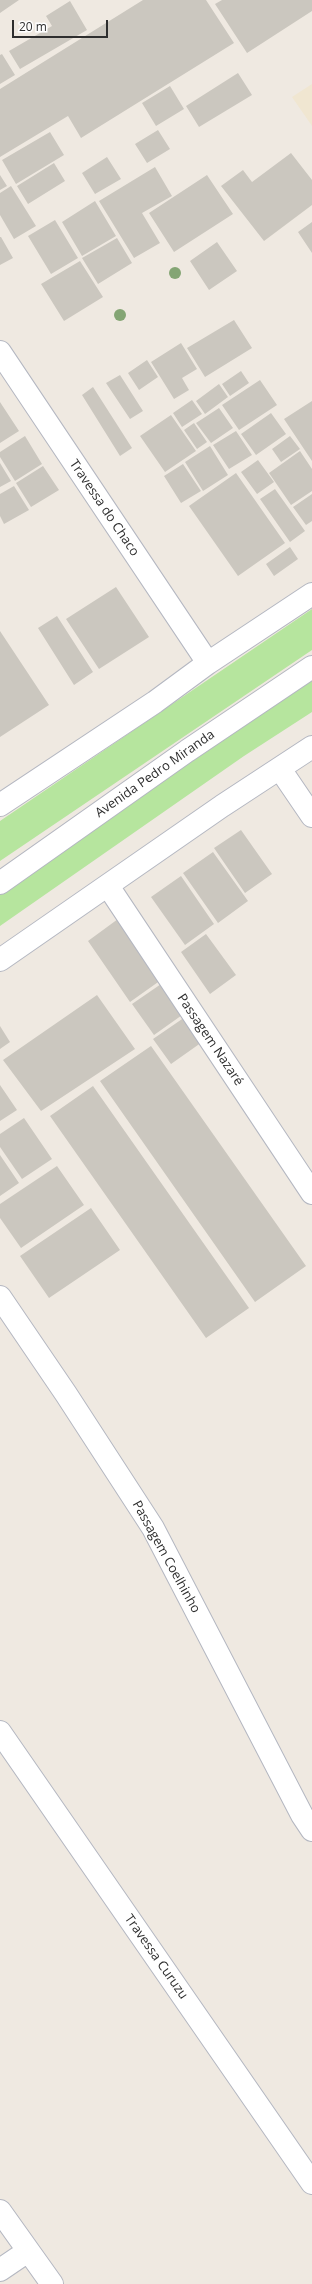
<!DOCTYPE html>
<html>
<head>
<meta charset="utf-8">
<style>
  body { margin:0 }
  #map { position:relative; width:312px; height:2284px; overflow:hidden; background:#efe9e1; font-family:"Open Sans",sans-serif }
  canvas { display:block }
  .scale { position:absolute; left:12px; top:20px; width:96px; height:18px; box-sizing:border-box; border:2px solid #2e2e2e; border-top:0; padding-left:5px; font-size:12px; line-height:14px; white-space:nowrap; color:#2e2e2e; -webkit-text-stroke:3px #fff; paint-order:stroke }
</style>
</head>
<body>
<div id="map">
<canvas width="312" height="2284"></canvas>
<div class="scale">20 m</div>
</div>
<script>
const g = document.querySelector('canvas').getContext('2d');
g.lineJoin = 'round';
function paint(path, color) { g.fillStyle = color; g.fill(path, 'evenodd'); }
function strokePath(path, color, width, dash) { g.strokeStyle = color; g.lineWidth = width; g.lineCap = dash ? 'butt' : 'round'; g.setLineDash(dash || []); g.stroke(path); }
function drawText(font, color, halo, rows, align = 'center') {
  g.font = font + ' "Open Sans",sans-serif'; g.lineWidth = 3; g.setLineDash([]); g.textBaseline = 'middle'; g.strokeStyle = halo; g.fillStyle = color; for (const [text, x, y, turn = 0] of rows) {
    g.save(); g.translate(x, y); g.rotate((+turn || 0) * Math.PI / 180); g.textAlign = isNaN(turn) ? turn : align; if (halo) g.strokeText(text, 0, 0); g.fillText(text, 0, 0); g.restore();
  }
}
paint(new Path2D(`
  M 312,84 L 312,126 L 292,97 Z`), '#f0e6d1');
paint(new Path2D(`
  M 312,609 L 312,650 L 0,861 L 0,821 Z
  M 312,677 L 312,712 L 244,756 L 0,926 L 0,891 Z`), '#b6e59e');
paint(new Path2D(`
  M 0,0 L 19,0 L 0,13 Z
  M 143,0 L 206,0 L 234,43 L 81,138 L 68,116 L 0,157 L 0,89 Z
  M 222,0 L 312,0 L 312,11 L 247,53 L 215,4 Z
  M 70,1 L 87,30 L 20,69 L 9,51 L 52,26 L 46,16 Z
  M 2,54 L 15,75 L 0,84 L 0,55 Z
  M 238,73 L 252,95 L 199,127 L 186,106 Z
  M 170,86 L 184,109 L 156,126 L 142,103 Z
  M 158,130 L 170,149 L 147,163 L 135,144 Z
  M 50,132 L 64,155 L 16,184 L 2,160 Z
  M 291,153 L 312,180 L 312,205 L 264,241 L 221,186 L 243,170 L 252,182 Z
  M 107,157 L 121,179 L 95,194 L 82,173 Z
  M 54,163 L 65,181 L 28,204 L 17,186 Z
  M 155,167 L 172,196 L 142,213 L 160,243 L 134,258 L 99,201 Z
  M 0,175 L 7,186 L 0,190 Z
  M 207,175 L 233,214 L 174,252 L 149,213 Z
  M 11,186 L 36,226 L 14,239 L 0,215 L 0,193 Z
  M 95,201 L 116,236 L 82,256 L 62,222 Z
  M 55,220 L 78,258 L 51,274 L 28,236 Z
  M 312,222 L 312,253 L 298,232 Z
  M 0,237 L 1,237 L 13,258 L 0,265 Z
  M 117,238 L 132,263 L 98,284 L 82,258 Z
  M 217,242 L 237,271 L 209,290 L 190,261 Z
  M 80,261 L 103,297 L 64,321 L 41,284 Z
  M 234,320 L 252,348 L 205,377 L 187,348 Z
  M 181,343 L 197,369 L 182,378 L 189,390 L 174,399 L 151,362 Z
  M 147,360 L 158,377 L 139,390 L 128,373 Z
  M 241,371 L 249,383 L 230,396 L 222,384 Z
  M 120,375 L 143,411 L 130,419 L 106,383 Z
  M 260,380 L 277,405 L 239,430 L 222,405 Z
  M 219,384 L 228,397 L 205,414 L 196,401 Z
  M 93,387 L 132,448 L 120,456 L 82,395 Z
  M 192,400 L 202,414 L 182,427 L 173,413 Z
  M 312,401 L 312,461 L 284,419 Z
  M 0,402 L 19,431 L 0,443 Z
  M 219,408 L 233,428 L 211,443 L 196,423 Z
  M 271,413 L 286,434 L 256,455 L 241,434 Z
  M 171,415 L 196,451 L 165,472 L 140,436 Z
  M 194,423 L 207,442 L 197,449 L 184,430 Z
  M 236,431 L 252,455 L 229,469 L 213,445 Z
  M 25,436 L 42,464 L 15,481 L 0,457 L 0,452 Z
  M 290,436 L 300,449 L 281,462 L 272,449 Z
  M 210,446 L 228,475 L 203,491 L 185,462 Z
  M 300,451 L 312,469 L 312,491 L 291,505 L 269,473 Z
  M 258,460 L 274,482 L 257,494 L 241,472 Z
  M 0,463 L 11,481 L 0,487 Z
  M 183,464 L 201,491 L 181,503 L 164,476 Z
  M 43,466 L 59,490 L 31,507 L 16,483 Z
  M 236,473 L 285,543 L 238,576 L 189,506 Z
  M 14,486 L 29,510 L 4,524 L 0,516 L 0,494 Z
  M 275,489 L 305,531 L 290,542 L 260,499 Z
  M 312,494 L 312,521 L 306,525 L 293,507 Z
  M 290,547 L 298,559 L 274,576 L 266,564 Z
  M 116,587 L 149,637 L 99,669 L 66,619 Z
  M 57,616 L 93,672 L 74,685 L 38,628 Z
  M 0,631 L 49,705 L 0,737 Z
  M 241,830 L 272,874 L 245,893 L 214,848 Z
  M 213,852 L 248,901 L 218,923 L 183,873 Z
  M 181,876 L 214,924 L 185,945 L 151,897 Z
  M 118,919 L 161,980 L 130,1002 L 88,941 Z
  M 206,934 L 236,975 L 210,994 L 181,952 Z
  M 164,982 L 185,1013 L 154,1035 L 132,1004 Z
  M 97,995 L 135,1049 L 41,1111 L 3,1060 Z
  M 188,1015 L 205,1040 L 171,1064 L 153,1039 Z
  M 0,1026 L 10,1042 L 0,1049 Z
  M 151,1046 L 306,1266 L 255,1302 L 100,1081 Z
  M 0,1085 L 17,1110 L 0,1121 Z
  M 93,1086 L 249,1308 L 206,1338 L 50,1116 Z
  M 24,1118 L 52,1159 L 22,1179 L 0,1147 L 0,1134 Z
  M 0,1155 L 19,1183 L 0,1196 Z
  M 57,1166 L 84,1205 L 21,1248 L 0,1218 L 0,1204 Z
  M 91,1208 L 120,1250 L 49,1298 L 20,1256 Z`), '#cbc7bf');
const street = new Path2D(`
  M 280,769 L 312,816
  M 108,886 L 312,1193
  M 0,1297 L 66,1394 L 153,1528 L 302,1815 L 312,1830
  M 0,1732 L 312,2183
  M 0,2211 L 52,2284
  M 0,2270 L 28,2251`);
const secondary = new Path2D(`
  M 0,352 L 208,663
  M 0,805 L 155,702 L 208,663 L 312,594
  M 0,883 L 187,751 L 312,667
  M 0,960 L 222,806 L 312,747`);
strokePath(street, '#b4b7c1', 24);
strokePath(secondary, '#b4b7c1', 24);
strokePath(street, '#fff', 22);
strokePath(secondary, '#fff', 22);
g.fillStyle = '#84a574';
for (const [x, y] of [
  [175,273],
  [120,315]
]) { g.beginPath(); g.arc(x, y, 6, 0, 2 * Math.PI); g.fill(); }
drawText('13px', '#2e2e2e', '#fff', [
  ["Travessa do Chaco",104,508,56],
  ["Avenida Pedro Miranda",155,774,-35],
  ["Passagem Nazaré",210,1040,56],
  ["Passagem Coelhinho",166,1557,61],
  ["Travessa Curuzu",156,1957,55]
]);
</script>
</body>
</html>
